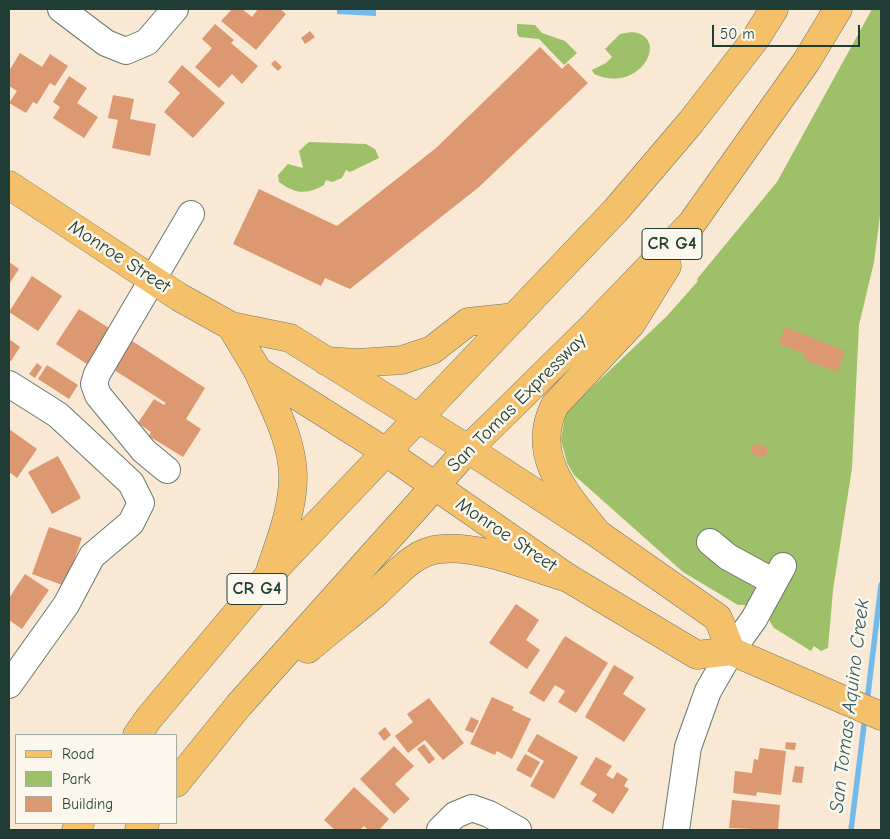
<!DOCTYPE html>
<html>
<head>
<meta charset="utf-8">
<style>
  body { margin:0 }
  #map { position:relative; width:890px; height:839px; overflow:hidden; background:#f8e8d4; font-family:"Comic Neue",sans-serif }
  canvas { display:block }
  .frame { position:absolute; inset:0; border:10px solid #1f3d34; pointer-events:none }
  .legend { position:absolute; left:15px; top:734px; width:162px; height:90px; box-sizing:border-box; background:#fbf7ec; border:1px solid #a3ada2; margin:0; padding:6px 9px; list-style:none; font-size:15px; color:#1f3d34 }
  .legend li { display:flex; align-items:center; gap:10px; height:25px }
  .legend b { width:25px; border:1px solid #a3ada2 }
  .scale { position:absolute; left:712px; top:25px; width:148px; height:22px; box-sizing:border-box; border:2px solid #1f3d34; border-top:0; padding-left:6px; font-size:15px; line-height:18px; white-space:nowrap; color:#1f3d34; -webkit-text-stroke:4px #fbf7ec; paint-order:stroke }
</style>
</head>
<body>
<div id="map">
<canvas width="890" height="839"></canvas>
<div class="frame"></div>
<ul class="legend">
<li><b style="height:6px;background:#f4c16a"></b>Road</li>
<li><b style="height:14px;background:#9dc069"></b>Park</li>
<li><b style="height:14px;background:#db9871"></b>Building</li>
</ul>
<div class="scale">50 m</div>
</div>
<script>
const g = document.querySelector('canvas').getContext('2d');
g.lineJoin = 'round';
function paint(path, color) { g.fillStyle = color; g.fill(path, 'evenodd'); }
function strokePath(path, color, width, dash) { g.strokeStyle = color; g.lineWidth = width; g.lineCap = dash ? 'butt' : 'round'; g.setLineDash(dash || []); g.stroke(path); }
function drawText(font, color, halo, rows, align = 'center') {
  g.font = font + ' "Comic Neue",sans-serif'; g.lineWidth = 5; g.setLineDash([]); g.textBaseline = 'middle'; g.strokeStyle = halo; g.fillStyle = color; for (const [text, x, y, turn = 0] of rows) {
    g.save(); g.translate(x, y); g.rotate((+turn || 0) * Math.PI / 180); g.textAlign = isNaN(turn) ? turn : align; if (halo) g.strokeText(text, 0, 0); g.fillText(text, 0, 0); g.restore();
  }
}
paint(new Path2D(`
  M 872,9 L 881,9 L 880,216 L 874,262 L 859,325 L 852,468 L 833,590 L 828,648 L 821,651 L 814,646 L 811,651 L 774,628 L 769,620 L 745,605 L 738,605 L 683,572 L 574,475 L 567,463 L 561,440 L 565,415 L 571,407 L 667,316 L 698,281 L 697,279 L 777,182 Z
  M 517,24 L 535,25 L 542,33 L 565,41 L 577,53 L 564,65 L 539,39 L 519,37 L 517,33 Z
  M 632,32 C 671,36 641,95 594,74 L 592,70 L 606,63 L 612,57 L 605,49 L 620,34 Z
  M 309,142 L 366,144 L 375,149 L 379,158 L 350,172 L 346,170 L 342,178 L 332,182 L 326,180 L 324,185 C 307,195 295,194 279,182 L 278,175 L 288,164 L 303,168 L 299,151 Z`), '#9dc069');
paint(new Path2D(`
  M 337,9 L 376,9 L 376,16 L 337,14 Z`), '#74b9eb');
strokePath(new Path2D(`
  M 867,702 L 881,585
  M 851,830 L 865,717`), '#74b9eb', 5.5);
paint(new Path2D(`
  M 232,9 L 242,9 L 252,17 L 258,9 L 280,9 L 286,14 L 256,50 L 221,21 Z
  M 215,24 L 234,40 L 231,43 L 258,66 L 242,84 L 232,74 L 219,88 L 195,67 L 212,48 L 202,39 Z
  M 310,31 L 315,37 L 305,44 L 301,38 Z
  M 540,47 L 562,69 L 568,63 L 588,83 L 479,187 L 350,289 L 325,278 L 321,286 L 233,244 L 259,189 L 337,226 L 436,148 Z
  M 20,53 L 42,67 L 50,54 L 68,66 L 55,86 L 50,83 L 37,104 L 33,102 L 26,113 L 9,103 L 17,91 L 9,86 L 9,71 Z
  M 275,60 L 282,67 L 278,71 L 271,64 Z
  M 182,65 L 225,103 L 193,138 L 164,112 L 180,93 L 168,82 Z
  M 69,76 L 87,88 L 77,103 L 98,117 L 84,138 L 53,118 L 60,107 L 53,102 Z
  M 113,95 L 134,99 L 130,119 L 156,124 L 150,156 L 112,148 L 118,120 L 108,118 Z
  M 9,262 L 19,269 L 9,284 Z
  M 32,276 L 62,296 L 38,331 L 9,312 Z
  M 79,309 L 109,328 L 87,364 L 56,344 Z
  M 785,327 L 845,351 L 837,372 L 803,359 L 805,354 L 779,344 Z
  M 9,339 L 20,347 L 11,361 L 9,360 Z
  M 129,339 L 205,388 L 186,419 L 201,429 L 183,457 L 149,436 L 151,432 L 138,423 L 154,399 L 164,405 L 166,403 L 111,368 Z
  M 37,363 L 42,367 L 35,378 L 29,374 Z
  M 47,365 L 78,385 L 69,399 L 38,379 Z
  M 9,429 L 37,449 L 17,478 L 9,472 Z
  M 754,443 L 768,448 L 764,458 L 750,453 Z
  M 58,456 L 81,498 L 52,514 L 28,472 Z
  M 49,527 L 82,538 L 65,586 L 32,574 Z
  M 25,574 L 49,590 L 22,629 L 9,620 L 9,598 Z
  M 516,604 L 539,620 L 526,640 L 540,650 L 527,669 L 489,643 Z
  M 565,636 L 608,663 L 576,713 L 558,702 L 565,691 L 555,685 L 544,702 L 529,693 Z
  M 614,665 L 634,677 L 623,694 L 646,709 L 624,742 L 585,717 Z
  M 492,697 L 514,707 L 512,710 L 531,719 L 512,759 L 497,751 L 495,755 L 470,744 Z
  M 429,698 L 464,743 L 443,760 L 425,740 L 408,753 L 395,736 L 413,722 L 407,714 Z
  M 471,717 L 479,721 L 473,733 L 465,730 Z
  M 385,727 L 391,735 L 384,741 L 378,733 Z
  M 537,734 L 578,757 L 554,799 L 530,786 L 544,761 L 527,751 Z
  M 786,742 L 796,743 L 795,750 L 785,749 Z
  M 424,744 L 435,759 L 429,764 L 417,749 Z
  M 394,746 L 414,766 L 395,784 L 410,799 L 394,814 L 360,779 Z
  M 760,748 L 786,751 L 781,795 L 757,792 L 756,796 L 733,793 L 735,771 L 752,773 L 754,759 L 758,760 Z
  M 525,754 L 540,762 L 531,778 L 516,770 Z
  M 596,757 L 612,766 L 606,775 L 613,779 L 617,772 L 628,779 L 624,786 L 629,789 L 613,814 L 592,801 L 597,794 L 580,784 Z
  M 795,766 L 804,767 L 802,783 L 792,782 Z
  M 354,787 L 389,819 L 379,830 L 368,830 L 364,826 L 360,830 L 335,830 L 324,820 Z
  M 732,800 L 780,805 L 778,830 L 729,828 Z`), '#db9871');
const minor = new Path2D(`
  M 61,9 L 106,43 L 126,51 L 147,42 L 175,9
  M 9,384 L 58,415 L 131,483 L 141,503 L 131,523 L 92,556 L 66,605 L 9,685
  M 167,470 L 144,451 L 98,395 L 94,384 L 97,374 L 191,214
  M 710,542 L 728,557 L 774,582
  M 440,830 L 455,815 L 472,808 L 489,814 L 518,830
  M 676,830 L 688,747 L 708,691 L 731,651 L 754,619 L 783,566`);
const major = new Path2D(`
  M 9,185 L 179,297 L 231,326 L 290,338 L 468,449 L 598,534 L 718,618 L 731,651
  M 231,326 L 258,371 L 386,452 L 568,578 L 697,655 L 731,651 L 881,716`);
const highway = new Path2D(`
  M 326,361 L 358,363 L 402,360 L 432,350 L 468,322 L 515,317
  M 258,371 C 272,404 293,440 293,477 C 293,508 281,539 271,568
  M 598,534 C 567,495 529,456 555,405 L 631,324 L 667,266
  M 308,649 C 330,630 354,612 376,593 C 395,576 413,551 441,549 C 480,545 530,567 568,578
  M 137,735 L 149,718 L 269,575 L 616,210 L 691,122 L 756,38 L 774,9
  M 176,783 L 239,705 L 468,449 L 594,325 L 692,223 L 806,62 L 838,9
  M 76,830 L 80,823
  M 139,830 L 145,823`);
strokePath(minor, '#6b796c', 28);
strokePath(major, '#6b796c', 29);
strokePath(highway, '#6b796c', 29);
strokePath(minor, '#fff', 26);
strokePath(major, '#f4c16a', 28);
strokePath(highway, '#f4c16a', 28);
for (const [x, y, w] of [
  [672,244,60],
  [257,589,60]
]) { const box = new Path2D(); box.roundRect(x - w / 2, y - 15.5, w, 31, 4); g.fillStyle = '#fbf7ec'; g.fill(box); strokePath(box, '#1f3d34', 1); }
drawText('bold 18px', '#1f3d34', null, [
  ["CR G4",672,244],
  ["CR G4",257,589]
]);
drawText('19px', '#1f3d34', '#fbf7ec', [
  ["Monroe Street",119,257,33],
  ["San Tomas Expressway",517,403,-45],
  ["Monroe Street",506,535,34]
]);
drawText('italic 20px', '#345c62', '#fbf7ec', [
  ["San Tomas Aquino Creek",850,706,-83]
]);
</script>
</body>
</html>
